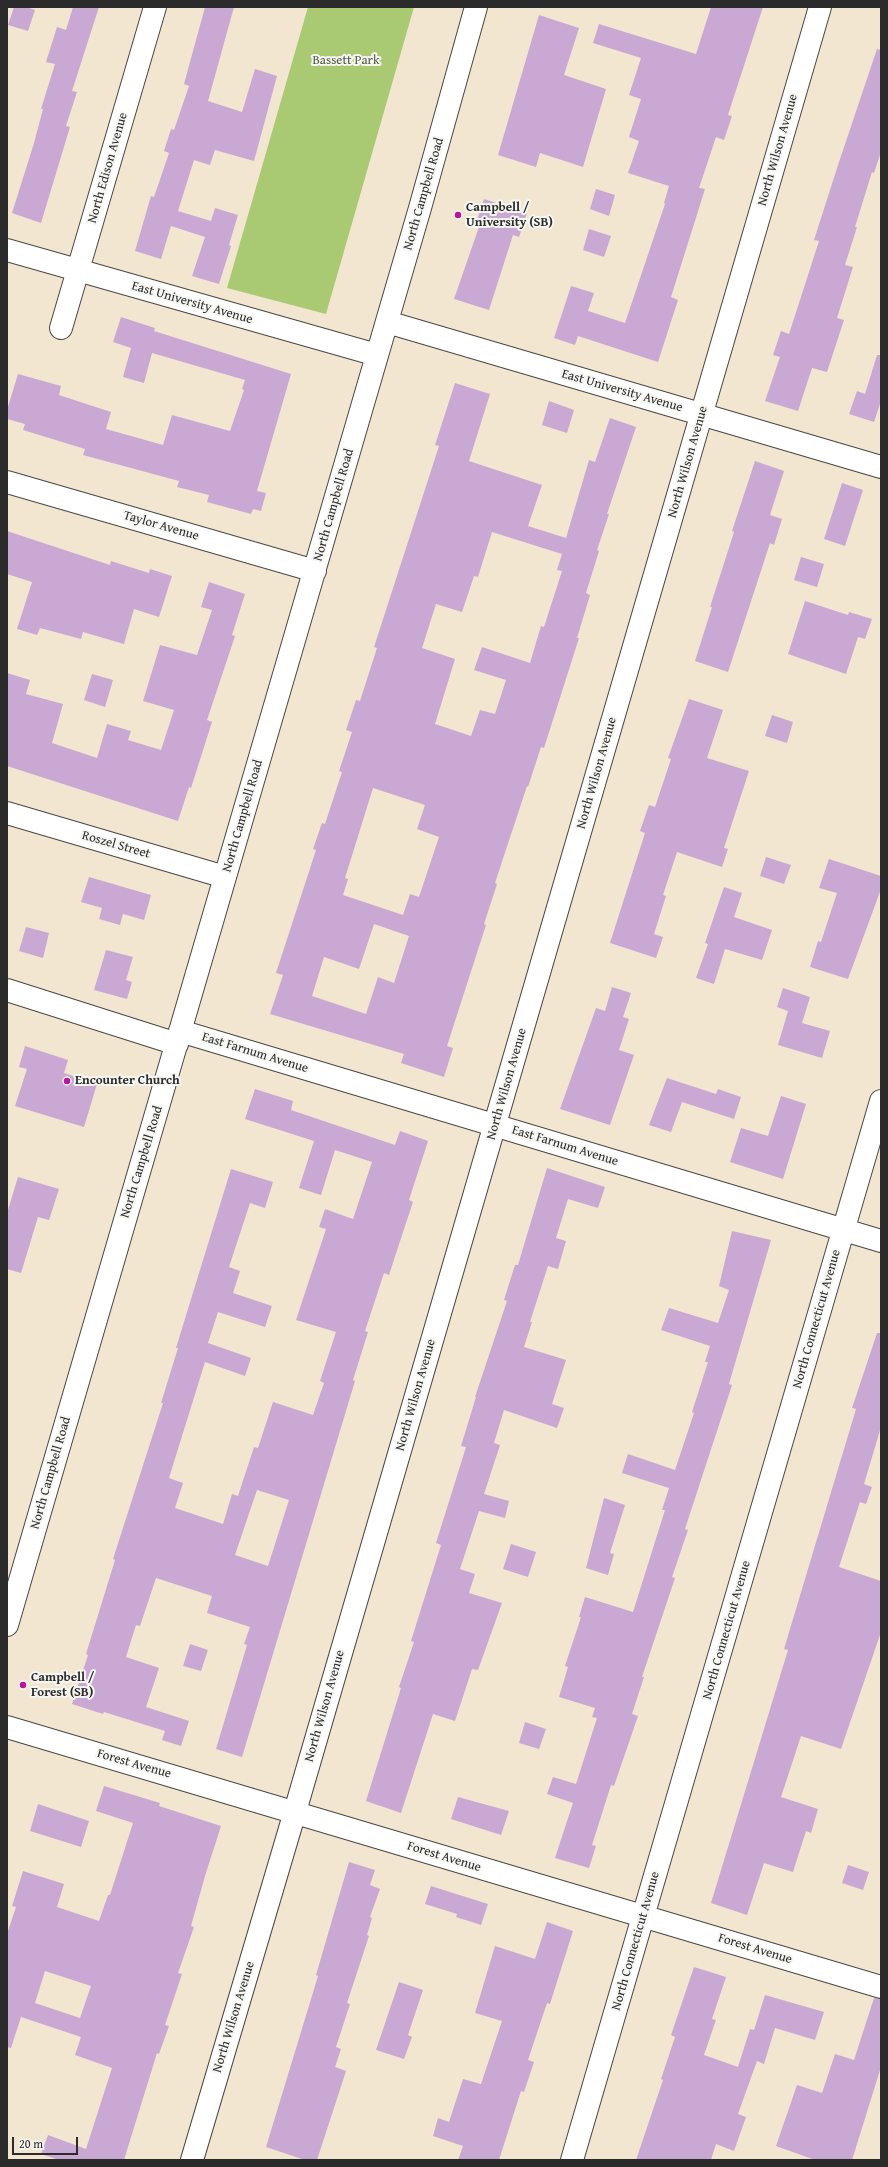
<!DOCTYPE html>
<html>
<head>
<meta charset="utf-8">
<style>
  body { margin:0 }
  #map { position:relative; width:888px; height:2167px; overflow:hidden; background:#f2e6d0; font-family:"Gentium Book Plus",serif }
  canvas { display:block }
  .frame { position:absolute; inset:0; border:8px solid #2b2b2b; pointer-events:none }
  .scale { position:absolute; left:12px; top:2137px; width:66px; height:18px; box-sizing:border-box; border:2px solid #2b2b2b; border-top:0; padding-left:5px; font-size:12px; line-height:14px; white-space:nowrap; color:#2b2b2b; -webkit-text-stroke:3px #f6f6f2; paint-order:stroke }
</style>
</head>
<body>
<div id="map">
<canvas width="888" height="2167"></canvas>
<div class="frame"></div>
<div class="scale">20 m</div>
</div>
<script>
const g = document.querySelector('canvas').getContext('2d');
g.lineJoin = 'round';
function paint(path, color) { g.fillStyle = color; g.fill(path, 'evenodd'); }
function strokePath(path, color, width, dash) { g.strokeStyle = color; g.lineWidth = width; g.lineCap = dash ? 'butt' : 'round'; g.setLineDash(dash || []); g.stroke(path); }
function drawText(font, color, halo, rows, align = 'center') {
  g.font = font + ' "Gentium Book Plus",serif'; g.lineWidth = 4; g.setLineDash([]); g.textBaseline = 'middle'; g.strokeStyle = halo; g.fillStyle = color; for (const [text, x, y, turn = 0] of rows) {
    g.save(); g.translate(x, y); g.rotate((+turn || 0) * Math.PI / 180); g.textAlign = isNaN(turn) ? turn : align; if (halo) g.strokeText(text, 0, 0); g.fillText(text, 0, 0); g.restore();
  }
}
paint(new Path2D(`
  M 308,7 L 414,7 L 326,314 L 227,288 Z`), '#a9ca73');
paint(new Path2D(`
  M 14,7 L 26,7 L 35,10 L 28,31 L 8,25 Z
  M 73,7 L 99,7 L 72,91 L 77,92 L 66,126 L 70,127 L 41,223 L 12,213 L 34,143 L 43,109 L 41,109 L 55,64 L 46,62 L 57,27 L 66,30 Z
  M 205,7 L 234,7 L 208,101 L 242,112 L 255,69 L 277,76 L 254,161 L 215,150 L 210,165 L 194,160 L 178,211 L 211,221 L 215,208 L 238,215 L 229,245 L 231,246 L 219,284 L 192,276 L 205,237 L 171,226 L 161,259 L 135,251 L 151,196 L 154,197 L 169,153 L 164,151 L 171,129 L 174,130 L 189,86 L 184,84 Z
  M 711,7 L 763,7 L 728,115 L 732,116 L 724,140 L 716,137 L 699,188 L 705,189 L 671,297 L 678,300 L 658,362 L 578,336 L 575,345 L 554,338 L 571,286 L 594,293 L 588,311 L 625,323 L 665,204 L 664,203 L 669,186 L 628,173 L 639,141 L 629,137 L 641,99 L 629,95 L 641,58 L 593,43 L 599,24 L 696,54 Z
  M 539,15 L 579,28 L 564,75 L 606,89 L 583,167 L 540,153 L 536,167 L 498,155 Z
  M 877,49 L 881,50 L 881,152 L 874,173 L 872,172 L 855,227 L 857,227 L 845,265 L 853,267 L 837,318 L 844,320 L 827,372 L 812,368 L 798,411 L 765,401 L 780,357 L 773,355 L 781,331 L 789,334 L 819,241 L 814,240 L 839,162 Z
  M 596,189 L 615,195 L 609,216 L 590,209 Z
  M 484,199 L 527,213 L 519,237 L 513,235 L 489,310 L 454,299 L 480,224 L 476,223 Z
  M 589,229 L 611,236 L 604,257 L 583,250 Z
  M 121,317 L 155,328 L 154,331 L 291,374 L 257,491 L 266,493 L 261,511 L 253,509 L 251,514 L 207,502 L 209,495 L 177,487 L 179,481 L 83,455 L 85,449 L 23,430 L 25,424 L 7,419 L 7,410 L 18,374 L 61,386 L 59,395 L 111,412 L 106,429 L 163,445 L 172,415 L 230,431 L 244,390 L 242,389 L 245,380 L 152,353 L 144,383 L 123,377 L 131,348 L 113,342 Z
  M 877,355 L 881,355 L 881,401 L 874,422 L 849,414 L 857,391 L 865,394 Z
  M 455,383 L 490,394 L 469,461 L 542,485 L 528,526 L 566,538 L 589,460 L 595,462 L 610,418 L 636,427 L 607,514 L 609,514 L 597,550 L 599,551 L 586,593 L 590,595 L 577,638 L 579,638 L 544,748 L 541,747 L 528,787 L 527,786 L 495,883 L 497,884 L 484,924 L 486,925 L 447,1046 L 453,1048 L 444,1077 L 401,1063 L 404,1054 L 270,1014 L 283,975 L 276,973 L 316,850 L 313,849 L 322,823 L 325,824 L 342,772 L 339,771 L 352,732 L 346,730 L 356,700 L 360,701 L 377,648 L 374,647 L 439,446 L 435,445 ZM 492,532 L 562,554 L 557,570 L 562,571 L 544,627 L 541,626 L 530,663 L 482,647 L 474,670 L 506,680 L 495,714 L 480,710 L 471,736 L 435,724 L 455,659 L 422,648 L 436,604 L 462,612 L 474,576 L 478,577 ZM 373,788 L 425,805 L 417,829 L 439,837 L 419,897 L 410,894 L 403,915 L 343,895 L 348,879 L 345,878 ZM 374,924 L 409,936 L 394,983 L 378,977 L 366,1014 L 312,996 L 324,957 L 359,969 Z
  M 549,401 L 574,410 L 567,433 L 542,425 Z
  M 755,461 L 784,471 L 770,515 L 782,519 L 774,545 L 770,543 L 728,672 L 695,661 L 712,607 L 710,607 L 734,532 L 732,531 Z
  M 842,483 L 863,490 L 845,546 L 824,539 Z
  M 7,531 L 110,565 L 111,561 L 149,573 L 150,569 L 172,576 L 159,617 L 134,609 L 124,644 L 83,632 L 81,639 L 40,628 L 37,635 L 17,629 L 32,582 L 7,574 Z
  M 801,557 L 824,564 L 817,587 L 794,580 Z
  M 209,582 L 245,594 L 232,635 L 235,636 L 207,720 L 212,722 L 191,788 L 189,787 L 178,821 L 7,766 L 7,673 L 30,680 L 26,694 L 63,704 L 52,743 L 97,758 L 107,724 L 131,731 L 128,740 L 161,750 L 174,710 L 143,701 L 160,645 L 197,655 L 212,610 L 201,607 Z
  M 805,601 L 848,615 L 849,612 L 872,619 L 865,639 L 858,637 L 846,674 L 788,654 Z
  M 92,674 L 113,680 L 105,707 L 84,700 Z
  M 689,699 L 723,710 L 707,758 L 749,771 L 724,848 L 728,849 L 722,867 L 677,852 L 663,895 L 666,896 L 654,934 L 663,937 L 656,958 L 610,943 L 645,833 L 640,831 L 649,805 L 655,807 L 671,759 L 668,758 Z
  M 772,715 L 793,722 L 787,743 L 765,736 Z
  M 766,857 L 791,865 L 784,884 L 760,876 Z
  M 829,859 L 881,876 L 881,889 L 848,979 L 810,967 L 818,941 L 821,942 L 837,893 L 819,888 Z
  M 89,877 L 151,895 L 144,920 L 123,914 L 120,925 L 99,919 L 102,908 L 81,902 Z
  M 724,887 L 742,893 L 734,917 L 772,930 L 762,960 L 725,949 L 714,984 L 696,978 L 708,944 L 705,943 Z
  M 26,927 L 49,933 L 43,958 L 19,951 Z
  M 106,950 L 133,957 L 126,980 L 132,982 L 127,999 L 94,990 Z
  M 612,987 L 631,993 L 623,1017 L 629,1019 L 619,1050 L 634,1055 L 610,1125 L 560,1109 L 596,1008 L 605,1011 Z
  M 783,988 L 810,997 L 802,1023 L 830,1031 L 822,1058 L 778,1045 L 788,1011 L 777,1007 Z
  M 25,1046 L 68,1060 L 64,1073 L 97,1084 L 84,1127 L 15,1106 L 27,1069 L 19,1067 Z
  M 667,1078 L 716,1094 L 718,1089 L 741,1097 L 734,1119 L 682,1102 L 671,1132 L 649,1125 Z
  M 255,1089 L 293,1101 L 291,1110 L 395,1145 L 400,1131 L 428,1141 L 409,1200 L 413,1202 L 405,1226 L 389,1275 L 384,1273 L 365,1331 L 368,1332 L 353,1380 L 355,1381 L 242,1757 L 216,1749 L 247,1645 L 244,1644 L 250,1627 L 207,1613 L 212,1596 L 156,1578 L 140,1626 L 136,1625 L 126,1657 L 159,1668 L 146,1707 L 189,1721 L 181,1746 L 162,1740 L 165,1731 L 104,1712 L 103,1714 L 72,1704 L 88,1655 L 86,1654 L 115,1560 L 113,1559 L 163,1403 L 161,1403 L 178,1348 L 176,1348 L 231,1169 L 273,1182 L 265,1208 L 250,1203 L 229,1267 L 240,1271 L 233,1293 L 272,1306 L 265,1327 L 218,1312 L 208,1343 L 251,1358 L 245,1376 L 205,1362 L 169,1478 L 183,1483 L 175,1508 L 223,1524 L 232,1494 L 238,1496 L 254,1447 L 258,1448 L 273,1402 L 313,1415 L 324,1383 L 320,1381 L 336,1332 L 296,1320 L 326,1229 L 319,1227 L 325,1209 L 353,1219 L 372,1162 L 335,1150 L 321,1195 L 299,1188 L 314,1141 L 245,1119 ZM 257,1490 L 289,1500 L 268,1566 L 235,1555 Z
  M 781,1096 L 806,1104 L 783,1179 L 730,1162 L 741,1128 L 768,1136 Z
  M 547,1168 L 605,1187 L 598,1208 L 568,1199 L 556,1238 L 566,1241 L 558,1269 L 548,1266 L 530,1322 L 532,1322 L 524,1347 L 566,1360 L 552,1404 L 564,1408 L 557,1428 L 504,1410 L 494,1443 L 500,1445 L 484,1494 L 509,1501 L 505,1518 L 479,1511 L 460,1569 L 475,1574 L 469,1593 L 502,1603 L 478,1670 L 472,1669 L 455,1721 L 433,1714 L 401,1813 L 366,1801 L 401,1688 L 399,1687 L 414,1642 L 411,1641 L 441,1545 L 436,1543 L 466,1447 L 461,1446 L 476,1397 L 475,1397 L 507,1301 L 504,1300 L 515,1265 L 518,1265 Z
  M 18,1177 L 59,1189 L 49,1220 L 38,1217 L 21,1273 L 7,1269 L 7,1213 Z
  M 732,1231 L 771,1240 L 729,1384 L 732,1385 L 685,1529 L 688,1530 L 672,1577 L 675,1578 L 642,1677 L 644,1677 L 632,1714 L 638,1716 L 614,1786 L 611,1785 L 592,1845 L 596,1846 L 589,1868 L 555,1858 L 573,1803 L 547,1794 L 553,1777 L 576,1784 L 597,1718 L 592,1717 L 595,1708 L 559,1697 L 568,1667 L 565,1666 L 581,1617 L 579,1617 L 585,1597 L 633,1612 L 665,1510 L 662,1510 L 669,1488 L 622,1473 L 628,1454 L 675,1470 L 694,1413 L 692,1412 L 708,1362 L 705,1362 L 710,1346 L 661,1330 L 669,1308 L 718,1323 L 729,1290 L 719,1286 Z
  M 877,1333 L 881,1333 L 881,1427 L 864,1484 L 872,1487 L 866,1504 L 860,1502 L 839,1567 L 881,1581 L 881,1632 L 841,1749 L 801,1736 L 781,1797 L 818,1809 L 811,1833 L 806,1831 L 793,1872 L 764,1863 L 747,1915 L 711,1903 L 788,1650 L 784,1649 L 856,1409 L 852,1408 Z
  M 604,1498 L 625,1505 L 610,1553 L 614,1554 L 608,1575 L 586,1568 Z
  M 511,1544 L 536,1552 L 528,1577 L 503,1569 Z
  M 190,1644 L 208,1650 L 201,1671 L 183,1666 Z
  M 525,1722 L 546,1729 L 539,1749 L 519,1743 Z
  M 104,1786 L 160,1803 L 159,1806 L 221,1826 L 205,1876 L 191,1926 L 194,1927 L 178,1973 L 182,1974 L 165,2025 L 169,2026 L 159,2054 L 157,2053 L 124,2160 L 59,2160 L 41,2154 L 48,2135 L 86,2149 L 112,2068 L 75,2055 L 81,2037 L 21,2017 L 11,2048 L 7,2047 L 7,1934 L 16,1907 L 12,1906 L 23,1871 L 64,1884 L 57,1907 L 99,1921 L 108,1895 L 110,1895 L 133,1823 L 96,1811 ZM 45,1971 L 91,1986 L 80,2018 L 35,2003 Z
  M 458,1797 L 509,1811 L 501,1835 L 451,1819 Z
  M 38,1804 L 89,1821 L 81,1847 L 30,1831 Z
  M 349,1862 L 375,1870 L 370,1885 L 380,1889 L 370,1917 L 372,1918 L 367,1935 L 369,1936 L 347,2003 L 350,2004 L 336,2047 L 341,2049 L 335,2067 L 346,2071 L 317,2160 L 305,2160 L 266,2147 L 318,1976 L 316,1975 Z
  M 848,1865 L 869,1872 L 863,1890 L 842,1883 Z
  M 431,1886 L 488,1904 L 481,1925 L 456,1917 L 457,1914 L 425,1904 Z
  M 547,1922 L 573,1931 L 550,2004 L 547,2003 L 528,2060 L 534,2062 L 524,2092 L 521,2091 L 499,2160 L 458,2160 L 463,2146 L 433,2136 L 438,2118 L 449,2122 L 463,2079 L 481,2084 L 502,2021 L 475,2013 L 495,1946 L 535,1959 Z
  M 694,1967 L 726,1977 L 712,2019 L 716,2020 L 704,2055 L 738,2067 L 750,2029 L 754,2030 L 765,1995 L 824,2012 L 815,2040 L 775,2028 L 764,2064 L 757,2061 L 738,2114 L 746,2117 L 734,2151 L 716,2144 L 711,2160 L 636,2160 L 663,2080 L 661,2079 L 675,2037 L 671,2035 Z
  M 399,1982 L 423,1990 L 408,2035 L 412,2037 L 404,2059 L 376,2050 Z
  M 874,1998 L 881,1999 L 881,2067 L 852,2160 L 815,2160 L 776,2146 L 797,2085 L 822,2093 L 835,2054 L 854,2060 Z`), '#caa8d4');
const minor = new Path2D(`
  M 7,250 L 377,355
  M 387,322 L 881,467
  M 61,328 L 155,7
  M 7,482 L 315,571
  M 7,813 L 225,877
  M 7,990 L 177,1044
  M 180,1031 L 881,1241
  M 7,1625 L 420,208 L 476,7
  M 7,1727 L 881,1987
  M 192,2160 L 289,1832 L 820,7
  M 572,2160 L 881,1101`);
strokePath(minor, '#494744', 24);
strokePath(minor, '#fff', 22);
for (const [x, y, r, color] of [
  [458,215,4,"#b5179e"],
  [67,1081,4,"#b5179e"],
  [23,1685,4,"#b5179e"]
]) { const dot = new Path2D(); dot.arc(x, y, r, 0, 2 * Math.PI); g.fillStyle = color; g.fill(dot); strokePath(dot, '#f6f6f2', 1.5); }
drawText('13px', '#515b41', '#f6f6f2', [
  ["Bassett Park",346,61]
]);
drawText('13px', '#2b2b2b', '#f6f6f2', [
  ["North Wilson Avenue",778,150,-74],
  ["North Edison Avenue",108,168,-74],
  ["North Campbell Road",424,194,-74],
  ["East University Avenue",192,303,16],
  ["East University Avenue",622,391,16],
  ["North Wilson Avenue",688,462,-74],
  ["North Campbell Road",334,505,-74],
  ["Taylor Avenue",161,526,16],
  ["North Wilson Avenue",597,773,-74],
  ["North Campbell Road",243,816,-74],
  ["Roszel Street",116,845,16],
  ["East Farnum Avenue",255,1053,17],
  ["North Wilson Avenue",507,1084,-74],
  ["East Farnum Avenue",565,1146,17],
  ["North Campbell Road",142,1162,-73],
  ["North Connecticut Avenue",817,1319,-74],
  ["North Wilson Avenue",416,1395,-74],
  ["North Campbell Road",51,1473,-74],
  ["North Connecticut Avenue",727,1630,-74],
  ["North Wilson Avenue",325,1706,-74],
  ["Forest Avenue",134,1764,16],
  ["Forest Avenue",444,1857,17],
  ["North Connecticut Avenue",636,1941,-74],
  ["Forest Avenue",755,1949,17],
  ["North Wilson Avenue",234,2017,-73]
]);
drawText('bold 13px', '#2b2b2b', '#f6f6f2', [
  ["Campbell /",466,208],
  ["University (SB)",466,223],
  ["Encounter Church",75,1081],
  ["Campbell /",31,1678],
  ["Forest (SB)",31,1693]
], 'left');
</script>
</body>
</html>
